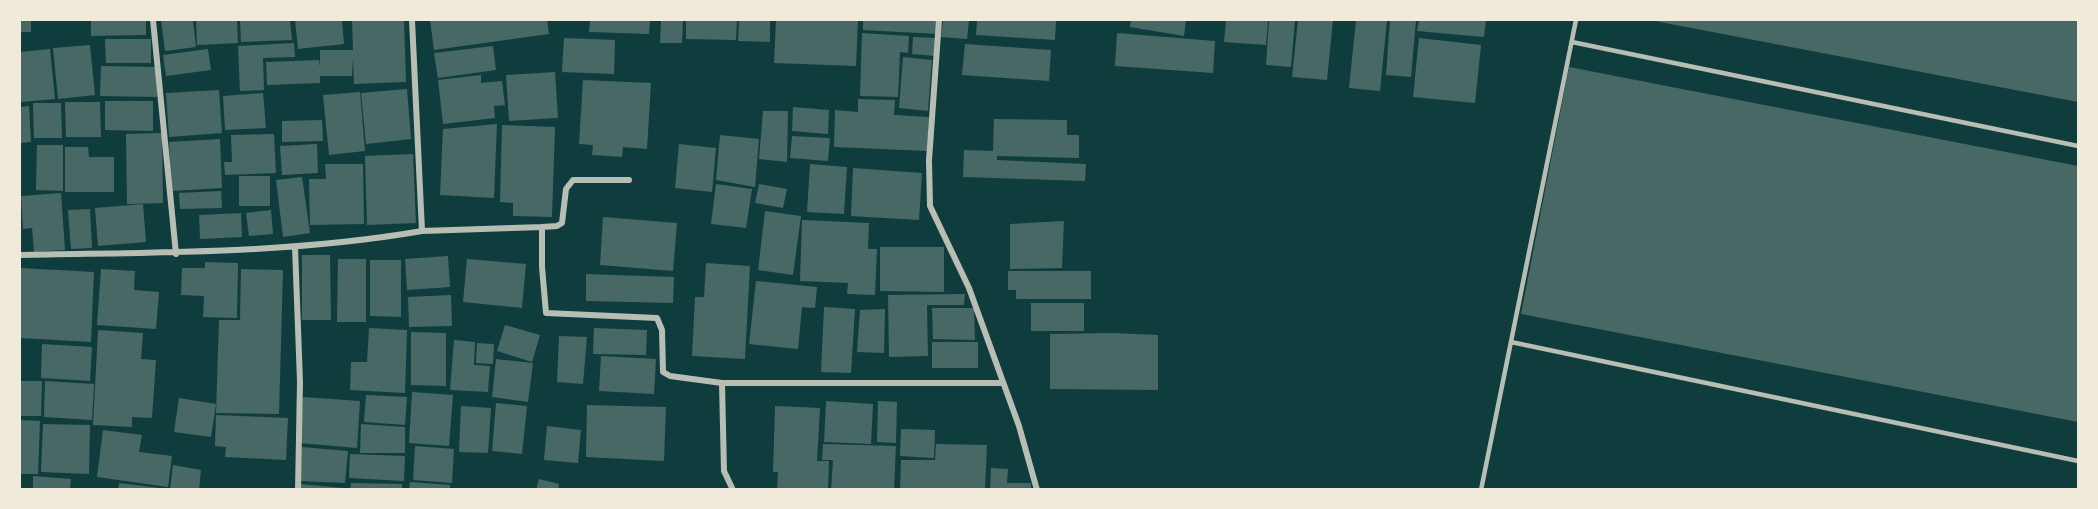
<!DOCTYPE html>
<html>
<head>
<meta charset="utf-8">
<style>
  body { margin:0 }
  #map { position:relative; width:2098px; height:509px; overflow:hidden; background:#0f3d3e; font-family:"Archivo Narrow",sans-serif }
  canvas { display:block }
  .frame { position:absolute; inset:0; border:21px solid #f1e9da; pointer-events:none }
</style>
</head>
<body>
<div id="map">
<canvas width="2098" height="509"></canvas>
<div class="frame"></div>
</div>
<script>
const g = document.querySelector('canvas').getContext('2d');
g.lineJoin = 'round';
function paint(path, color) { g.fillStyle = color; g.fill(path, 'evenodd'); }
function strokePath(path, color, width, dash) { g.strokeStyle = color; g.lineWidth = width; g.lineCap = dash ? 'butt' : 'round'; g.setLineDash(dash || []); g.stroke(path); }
paint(new Path2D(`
  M 20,20 L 31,20 L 31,32 L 20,32 Z
  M 91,20 L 146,20 L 146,35 L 91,36 Z
  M 161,20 L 193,20 L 196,47 L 165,51 Z
  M 196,20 L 237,20 L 238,43 L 197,45 Z
  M 240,20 L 290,20 L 292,40 L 241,42 Z
  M 295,20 L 342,20 L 344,44 L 298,49 Z
  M 352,20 L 404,20 L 406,82 L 354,84 L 353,58 L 352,76 L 320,76 L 320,83 L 267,85 L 266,62 L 319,60 L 320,67 L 320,50 L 353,50 Z
  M 430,20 L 547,20 L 549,34 L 434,50 Z
  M 590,20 L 650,20 L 649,34 L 589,32 Z
  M 661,20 L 683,20 L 682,43 L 660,43 Z
  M 686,20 L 737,20 L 736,40 L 686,39 Z
  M 739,20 L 770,20 L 770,42 L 738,41 Z
  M 776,20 L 858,20 L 856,66 L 774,63 Z
  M 863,20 L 938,20 L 938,34 L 863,30 Z
  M 943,20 L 969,20 L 967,39 L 941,37 Z
  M 977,20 L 1056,20 L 1055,40 L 976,35 Z
  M 1131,20 L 1186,20 L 1184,36 L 1130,27 Z
  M 1226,20 L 1268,20 L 1266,45 L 1224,42 Z
  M 1269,20 L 1295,20 L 1291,67 L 1266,65 Z
  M 1298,20 L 1333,20 L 1327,80 L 1292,77 Z
  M 1356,20 L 1387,20 L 1380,91 L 1349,88 Z
  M 1390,20 L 1416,20 L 1411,77 L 1386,75 Z
  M 1419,20 L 1486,20 L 1484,37 L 1417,31 Z
  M 1655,20 L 2078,20 L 2078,102 L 1655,21 Z
  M 862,33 L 909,36 L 908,53 L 900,52 L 898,97 L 860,96 Z
  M 1117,33 L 1215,41 L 1213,73 L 1115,66 Z
  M 913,37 L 936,38 L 935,56 L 912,54 Z
  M 564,38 L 615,40 L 614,74 L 562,72 Z
  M 1419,38 L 1481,45 L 1475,103 L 1413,97 Z
  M 105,39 L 151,39 L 151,63 L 106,63 Z
  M 294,43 L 295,57 L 263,58 L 264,90 L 240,91 L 238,46 Z
  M 965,44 L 1051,50 L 1049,81 L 962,75 Z
  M 90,45 L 95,95 L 58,99 L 53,48 Z
  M 493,46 L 496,70 L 438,78 L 434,53 Z
  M 50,49 L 55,99 L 20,102 L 20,52 Z
  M 208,49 L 211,70 L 166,76 L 163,55 Z
  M 903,57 L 932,60 L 928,111 L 899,108 Z
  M 101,66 L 158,67 L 157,97 L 100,96 Z
  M 1569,67 L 2078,166 L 2078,422 L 1521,314 Z
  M 555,72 L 558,118 L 509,121 L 506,75 Z
  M 481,75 L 481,83 L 502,81 L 505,105 L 494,106 L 495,118 L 443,124 L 438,80 Z
  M 583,80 L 651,83 L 647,149 L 623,147 L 622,157 L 592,155 L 593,145 L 579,144 Z
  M 407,89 L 411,139 L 366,144 L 361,93 Z
  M 219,90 L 222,133 L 169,137 L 166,93 Z
  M 360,92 L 365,151 L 329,155 L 323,95 Z
  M 263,93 L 266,128 L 225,130 L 223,96 Z
  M 858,99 L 895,100 L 894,115 L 929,117 L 927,151 L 834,147 L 835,110 L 858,112 Z
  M 105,101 L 153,101 L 153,131 L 105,130 Z
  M 65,102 L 100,102 L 101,137 L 66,137 Z
  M 33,103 L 61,103 L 62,138 L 34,138 Z
  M 29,106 L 31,142 L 20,143 L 20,107 Z
  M 793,107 L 829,110 L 828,134 L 792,131 Z
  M 763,111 L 788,111 L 787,162 L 759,159 Z
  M 994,119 L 1067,120 L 1067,135 L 1079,135 L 1079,158 L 997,156 L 997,160 L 1086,164 L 1085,181 L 963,177 L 964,150 L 993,151 Z
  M 322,120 L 323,141 L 282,142 L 282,121 Z
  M 497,124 L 494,198 L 440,195 L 443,129 Z
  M 502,125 L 555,127 L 552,217 L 513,216 L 513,203 L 500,202 Z
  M 162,133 L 163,203 L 127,204 L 126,134 Z
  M 274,134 L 276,173 L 225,175 L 224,162 L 232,162 L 231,135 Z
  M 720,135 L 759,139 L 755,187 L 716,180 Z
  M 792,136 L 830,138 L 828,161 L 790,158 Z
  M 220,139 L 222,188 L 171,191 L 169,142 Z
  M 317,144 L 318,173 L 282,175 L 280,146 Z
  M 679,144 L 716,148 L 712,192 L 675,188 Z
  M 37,145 L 63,145 L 63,191 L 36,190 Z
  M 65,147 L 88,147 L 89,157 L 114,157 L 114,192 L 65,192 Z
  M 413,154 L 416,223 L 367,225 L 365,156 Z
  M 325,164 L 363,164 L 364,224 L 310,225 L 309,179 L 326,179 Z
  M 810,164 L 847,167 L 844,214 L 807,212 Z
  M 853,168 L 922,173 L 919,220 L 851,216 Z
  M 239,176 L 270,176 L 270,206 L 239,206 Z
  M 302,177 L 310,233 L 283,237 L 276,180 Z
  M 716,184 L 752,189 L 746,228 L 711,224 Z
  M 759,184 L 787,189 L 783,208 L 755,203 Z
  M 221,191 L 222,208 L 180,209 L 179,193 Z
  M 61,193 L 65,250 L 34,252 L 32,228 L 23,229 L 21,196 Z
  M 143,204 L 146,242 L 98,246 L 95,208 Z
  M 90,209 L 92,248 L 71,249 L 68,210 Z
  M 271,210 L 273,234 L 249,236 L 246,213 Z
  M 765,211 L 801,216 L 793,275 L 758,270 Z
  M 241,213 L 242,237 L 200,239 L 199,215 Z
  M 603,217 L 677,223 L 673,271 L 600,265 Z
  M 802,220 L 869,223 L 868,249 L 877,249 L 875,295 L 847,294 L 848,283 L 800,281 Z
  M 1064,221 L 1062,268 L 1010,269 L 1010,224 Z
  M 880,247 L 944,247 L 944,292 L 880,291 Z
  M 302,255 L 330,255 L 331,320 L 302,320 Z
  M 448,256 L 450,287 L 407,290 L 405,259 Z
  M 338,259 L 366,259 L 366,322 L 337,322 Z
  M 467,259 L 526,264 L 522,308 L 463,302 Z
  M 370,260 L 401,260 L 401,317 L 370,316 Z
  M 205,262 L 238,263 L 237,318 L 203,317 L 204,296 L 181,295 L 182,268 L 205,268 Z
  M 706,263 L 750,266 L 745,359 L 692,356 L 695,297 L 704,297 Z
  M 20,268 L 94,272 L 91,342 L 20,338 Z
  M 101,269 L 135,271 L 134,290 L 159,292 L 156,329 L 97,325 Z
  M 241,269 L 283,270 L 279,414 L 216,413 L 219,320 L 240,320 Z
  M 1008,271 L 1091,271 L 1091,299 L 1016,299 L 1016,290 L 1008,290 Z
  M 586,274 L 674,277 L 673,303 L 586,301 Z
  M 756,281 L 817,287 L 815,308 L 802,307 L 798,349 L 749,344 Z
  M 965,294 L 964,305 L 927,305 L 928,356 L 889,357 L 888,295 Z
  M 451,295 L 452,326 L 409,327 L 408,297 Z
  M 1031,303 L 1084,303 L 1084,331 L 1031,331 Z
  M 824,307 L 855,309 L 851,373 L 821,372 Z
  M 932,308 L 974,308 L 975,340 L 933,339 Z
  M 885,309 L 884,353 L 857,352 L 860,310 Z
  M 505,325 L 540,335 L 532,362 L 497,351 Z
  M 369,328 L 407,330 L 405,393 L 350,390 L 351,362 L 367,362 Z
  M 594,328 L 647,330 L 646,355 L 593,354 Z
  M 98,330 L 143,333 L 141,359 L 156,360 L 152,418 L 132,417 L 132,427 L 93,425 Z
  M 411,332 L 446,333 L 446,386 L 411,385 Z
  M 1113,333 L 1158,335 L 1158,390 L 1050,389 L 1050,334 Z
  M 559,336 L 587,337 L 583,384 L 557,382 Z
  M 454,340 L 475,342 L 474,365 L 490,366 L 488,392 L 450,390 Z
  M 932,342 L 978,342 L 978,368 L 932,368 Z
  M 477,343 L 494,344 L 493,364 L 476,363 Z
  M 42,344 L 92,347 L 90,381 L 41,378 Z
  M 601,356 L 656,359 L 654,394 L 599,391 Z
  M 496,359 L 533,363 L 528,402 L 492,397 Z
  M 20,381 L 42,381 L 41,416 L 20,416 Z
  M 45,381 L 94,384 L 92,420 L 44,417 Z
  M 412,392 L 453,395 L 449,446 L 409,443 Z
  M 366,395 L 407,397 L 405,425 L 364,422 Z
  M 303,397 L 360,401 L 357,448 L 299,443 Z
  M 179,398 L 216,404 L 211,437 L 174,432 Z
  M 826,401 L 873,404 L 871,444 L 824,442 Z
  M 878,401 L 897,402 L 896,443 L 877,442 Z
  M 496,403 L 527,406 L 522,454 L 492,451 Z
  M 587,405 L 666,407 L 664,461 L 586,457 Z
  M 461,406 L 491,408 L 488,453 L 459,452 Z
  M 775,406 L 820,408 L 817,461 L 829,461 L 828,490 L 777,490 L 778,472 L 773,472 Z
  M 216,415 L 288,418 L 286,460 L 225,457 L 226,447 L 215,446 Z
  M 20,420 L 40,421 L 38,474 L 20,474 Z
  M 43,424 L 90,425 L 89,474 L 41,472 Z
  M 361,424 L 405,427 L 405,453 L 360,453 Z
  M 547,426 L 581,430 L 578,463 L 544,460 Z
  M 901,429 L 935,430 L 934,458 L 900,456 Z
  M 103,430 L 142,435 L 139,452 L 172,456 L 168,487 L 97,477 Z
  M 823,444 L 896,446 L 894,490 L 831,490 L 833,460 L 822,460 Z
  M 936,444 L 987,445 L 985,490 L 900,490 L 901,460 L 935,460 Z
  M 415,446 L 454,449 L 452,483 L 413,480 Z
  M 302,447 L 348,451 L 345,483 L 299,481 Z
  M 350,454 L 405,456 L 404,481 L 349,478 Z
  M 173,465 L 201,470 L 199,490 L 170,490 Z
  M 991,468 L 1008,469 L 1007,483 L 1031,483 L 1031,490 L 990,490 Z
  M 33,476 L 71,479 L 70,490 L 33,490 Z
  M 539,479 L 559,484 L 558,490 L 536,490 Z
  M 410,482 L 450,485 L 450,490 L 409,490 Z
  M 119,483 L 160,488 L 159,490 L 118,490 Z
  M 351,483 L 402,484 L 402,490 L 350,490 Z
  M 300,484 L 343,488 L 343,490 L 299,490 Z`), '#486865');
strokePath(new Path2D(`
  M 1572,42 L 2078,146
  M 1511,342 L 2078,461
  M 1481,490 L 1576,20`), '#b8beb3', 4.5);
strokePath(new Path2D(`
  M 153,20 L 176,254
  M 412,20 L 422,231 L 542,227 L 542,267 L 546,313 L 657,318 L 662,330 L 663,372 L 670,376 L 722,383 L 724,471 L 733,490
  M 939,20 L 929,160 L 930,206 L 969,288 L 1019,426 L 1037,490
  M 542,227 L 557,226 L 562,223 L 566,189 L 573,180 L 629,180
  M 295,247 L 300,382 L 298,490
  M 20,255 C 154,252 289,254 422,231
  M 722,383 L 1003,383`), '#b8beb3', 6);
</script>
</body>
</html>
